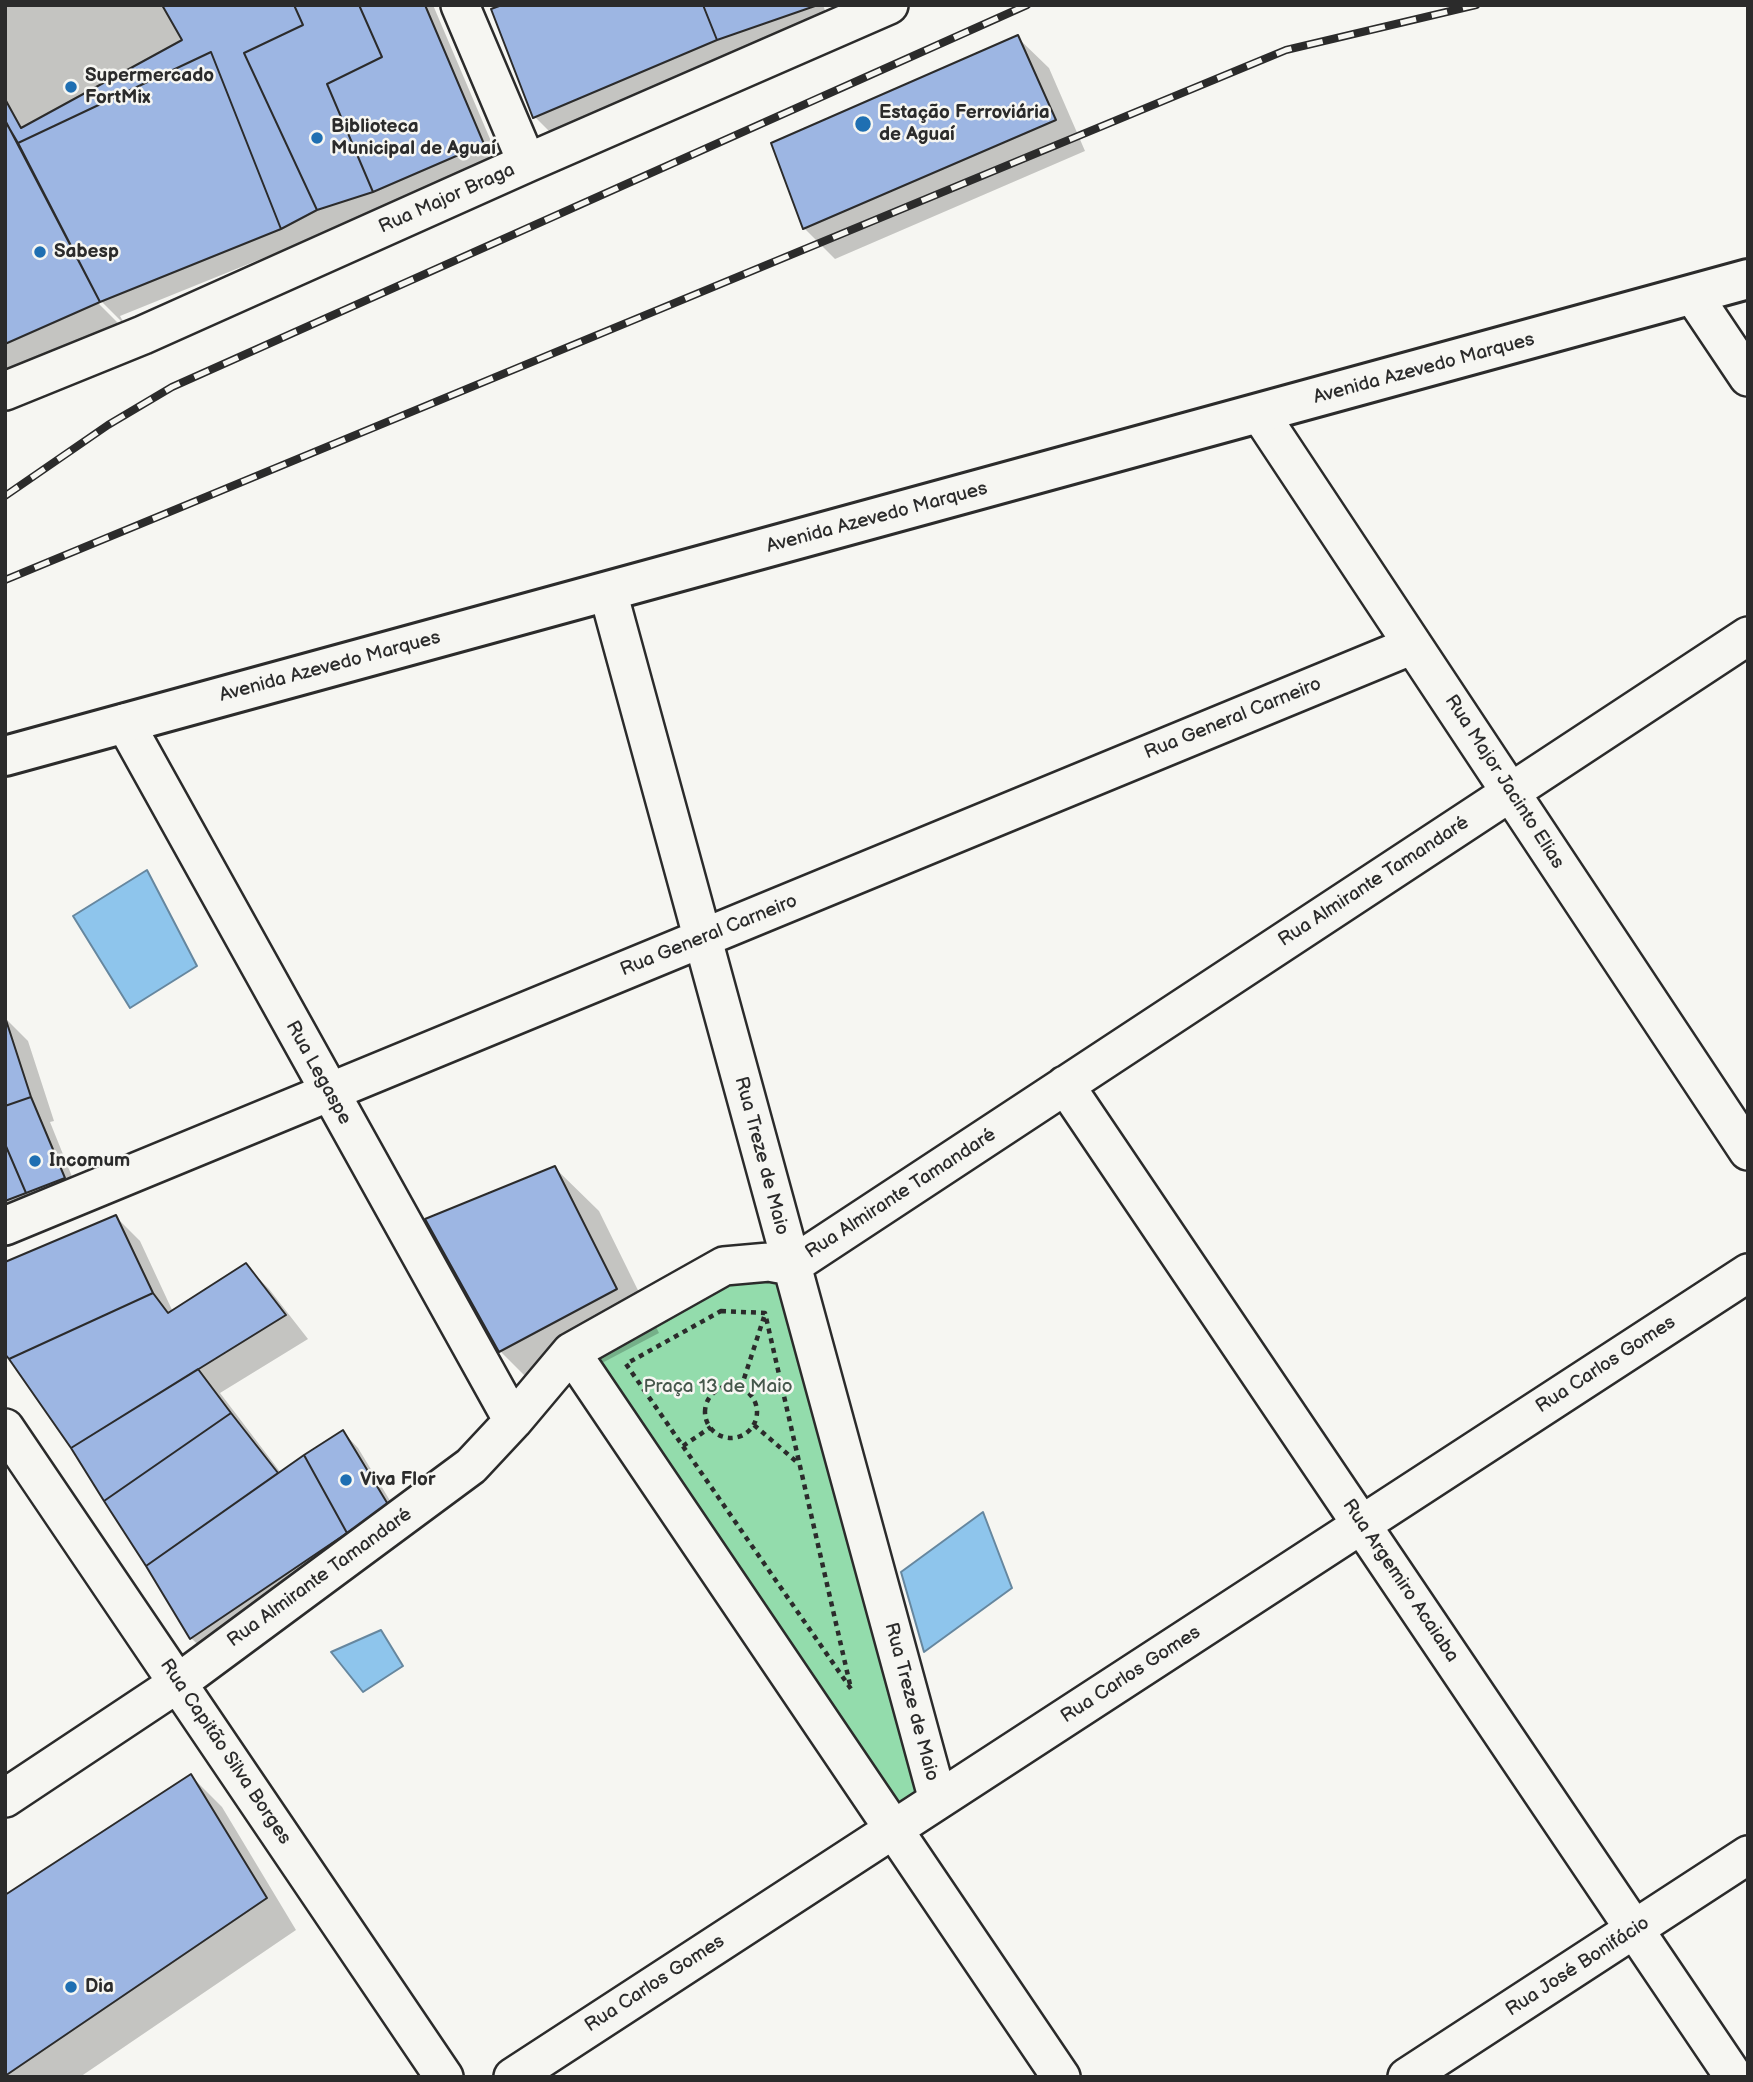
<!DOCTYPE html>
<html>
<head>
<meta charset="utf-8">
<style>
  body { margin:0 }
  #map { position:relative; width:1753px; height:2082px; overflow:hidden; background:#f6f6f2; font-family:"Balsamiq Sans",sans-serif }
  canvas { display:block }
  .frame { position:absolute; inset:0; border:7px solid #2b2b2b; pointer-events:none }
</style>
</head>
<body>
<div id="map">
<canvas width="1753" height="2082"></canvas>
<div class="frame"></div>
</div>
<script>
const g = document.querySelector('canvas').getContext('2d');
g.lineJoin = 'round';
function paint(path, color) { g.fillStyle = color; g.fill(path, 'evenodd'); }
function strokePath(path, color, width, dash) { g.strokeStyle = color; g.lineWidth = width; g.lineCap = dash ? 'butt' : 'round'; g.setLineDash(dash || []); g.stroke(path); }
function drawText(font, color, halo, rows, align = 'center') {
  g.font = font + ' "Balsamiq Sans",sans-serif'; g.lineWidth = 5; g.setLineDash([]); g.textBaseline = 'middle'; g.strokeStyle = halo; g.fillStyle = color; for (const [text, x, y, turn = 0] of rows) {
    g.save(); g.translate(x, y); g.rotate((+turn || 0) * Math.PI / 180); g.textAlign = isNaN(turn) ? turn : align; if (halo) g.strokeText(text, 0, 0); g.fillText(text, 0, 0); g.restore();
  }
}
paint(new Path2D(`
  M 724,1266 L 791,1266 L 938,1800 L 894,1829 L 571,1352 Z`), '#93dcac');
const water = new Path2D(`
  M 147,870 L 197,966 L 130,1008 L 73,916 Z
  M 983,1512 L 1012,1588 L 924,1652 L 901,1572 Z
  M 381,1630 L 403,1666 L 363,1692 L 331,1652 Z`);
paint(water, '#8ec5ec');
strokePath(water, '#66879f', 2);
paint(new Path2D(`
  M 5,5 L 433,5 L 499,160 L 313,259 L 298,244 L 120,316 L 125,325 L 101,301 L 96,301 L 129,334 L 5,388 Z
  M 491,5 L 823,5 L 829,21 L 734,56 L 551,133 L 535,117 Z
  M 1018,38 L 1049,68 L 1085,151 L 835,259 L 804,228 Z
  M 5,1018 L 28,1041 L 54,1121 L 50,1122 L 79,1194 L 5,1224 Z
  M 555,1168 L 599,1211 L 659,1333 L 543,1394 L 500,1351 Z
  M 116,1217 L 140,1241 L 173,1312 L 245,1265 L 269,1289 L 308,1339 L 220,1393 L 281,1473 L 343,1432 L 358,1448 L 403,1522 L 215,1661 L 191,1638 L 72,1447 Z
  M 191,1776 L 222,1807 L 296,1930 L 80,2077 L 5,2077 L 5,1897 Z`), '#0003');
const building = new Path2D(`
  M 5,5 L 294,5 L 303,25 L 244,53 L 317,210 L 281,229 L 211,52 L 18,143 L 5,121 Z
  M 5,5 L 162,5 L 182,40 L 21,128 L 5,99 Z
  M 294,5 L 359,5 L 382,57 L 327,84 L 373,192 L 317,210 L 244,53 L 303,25 Z
  M 359,5 L 425,5 L 484,144 L 373,192 L 327,84 L 382,57 Z
  M 502,5 L 703,5 L 717,40 L 533,118 L 491,9 Z
  M 703,5 L 815,5 L 815,6 L 717,40 Z
  M 1018,35 L 1056,120 L 803,229 L 771,143 Z
  M 211,52 L 281,229 L 100,302 L 18,143 Z
  M 5,120 L 100,302 L 5,344 Z
  M 5,1017 L 31,1097 L 5,1106 Z
  M 31,1097 L 65,1178 L 26,1193 L 5,1144 L 5,1106 Z
  M 5,1144 L 26,1193 L 5,1201 Z
  M 555,1166 L 617,1289 L 499,1352 L 425,1219 Z
  M 116,1215 L 153,1293 L 9,1359 L 5,1354 L 5,1262 Z
  M 246,1263 L 286,1315 L 71,1448 L 9,1359 L 153,1293 L 168,1313 Z
  M 198,1369 L 231,1413 L 104,1501 L 71,1448 Z
  M 231,1413 L 278,1473 L 146,1566 L 104,1501 Z
  M 343,1430 L 389,1506 L 347,1533 L 304,1455 Z
  M 304,1455 L 347,1533 L 190,1639 L 146,1566 Z
  M 191,1774 L 267,1898 L 5,2076 L 5,1895 Z`);
paint(building, '#9db6e3');
strokePath(building, '#2b2b2b', 2);
const street = new Path2D(`
  M 460,5 L 527,163
  M 1693,295 L 1748,377
  M 5,391 L 143,335 L 527,163 L 889,5
  M 1260,414 L 1748,1151
  M 608,592 L 938,1800
  M 125,723 L 513,1421
  M 1065,1085 L 1734,2077
  M 5,1226 L 1413,645
  M 571,1352 L 1061,2077
  M 5,1428 L 444,2077
  M 5,1798 L 178,1683 L 471,1466 L 513,1421 L 571,1352 L 724,1266 L 769,1262 L 791,1266 L 1748,636
  M 513,2077 L 1748,1273
  M 1407,2077 L 1748,1855`);
const secondary = new Path2D(`
  M 5,756 L 1748,279`);
strokePath(street, '#2b2b2b', 42);
strokePath(secondary, '#2b2b2b', 44);
strokePath(new Path2D(`
  M 721,1311 L 765,1313 L 851,1689 L 626,1364 Z
  M705 1412a26 26 0 1 1 52 0a26 26 0 1 1-52 0Z
  M 741,1388 L 764,1317
  M 754,1425 L 798,1463
  M 683,1446 L 711,1427`), '#2b2b2b', 4.5, [5, 5]);
strokePath(street, '#f6f6f2', 37);
strokePath(secondary, '#f6f6f2', 38);
const rail = new Path2D(`
  M 5,496 L 108,425 L 172,387 L 1027,5
  M 5,580 L 1286,50 L 1476,5`);
strokePath(rail, '#2b2b2b', 8);
strokePath(rail, '#f6f6f2', 5, [16]);
for (const [x, y, r, color] of [
  [71,87,7,"#1f6fb2"],
  [863,124,9,"#1f6fb2"],
  [317,138,7,"#1f6fb2"],
  [40,252,7,"#1f6fb2"],
  [35,1161,7,"#1f6fb2"],
  [346,1480,7,"#1f6fb2"],
  [71,1987,7,"#1f6fb2"]
]) { const dot = new Path2D(); dot.arc(x, y, r, 0, 2 * Math.PI); g.fillStyle = color; g.fill(dot); strokePath(dot, '#f6f6f2', 2.5); }
drawText('bold 19px', '#2b2b2b', '#f6f6f2', [
  ["Supermercado",85,76],
  ["FortMix",85,98],
  ["Estação Ferroviária",879,113],
  ["de Aguaí",879,135],
  ["Biblioteca",331,127],
  ["Municipal de Aguaí",331,149],
  ["Sabesp",54,252],
  ["Incomum",49,1161],
  ["Viva Flor",360,1480],
  ["Dia",85,1987]
], 'left');
drawText('19px', '#2b2b2b', '#f6f6f2', [
  ["Rua Major Braga",447,199,-24],
  ["Avenida Azevedo Marques",1424,369,-15],
  ["Avenida Azevedo Marques",877,518,-15],
  ["Avenida Azevedo Marques",330,667,-15],
  ["Rua General Carneiro",1233,719,-22],
  ["Rua Major Jacinto Elias",1504,782,57],
  ["Rua Almirante Tamandaré",1374,882,-33],
  ["Rua General Carneiro",709,936,-22],
  ["Rua Legaspe",318,1073,61],
  ["Rua Treze de Maio",761,1156,75],
  ["Rua Almirante Tamandaré",901,1194,-33],
  ["Rua Carlos Gomes",1606,1365,-33],
  ["Rua Almirante Tamandaré",320,1578,-36],
  ["Rua Argemiro Acaiaba",1400,1581,56],
  ["Rua Carlos Gomes",1131,1675,-33],
  ["Rua Treze de Maio",911,1702,75],
  ["Rua Capitão Silva Borges",225,1752,56],
  ["Rua José Bonifácio",1578,1967,-33],
  ["Rua Carlos Gomes",655,1984,-33]
]);
drawText('19px', '#45574b', '#f6f6f2', [
  ["Praça 13 de Maio",718,1387]
]);
</script>
</body>
</html>
